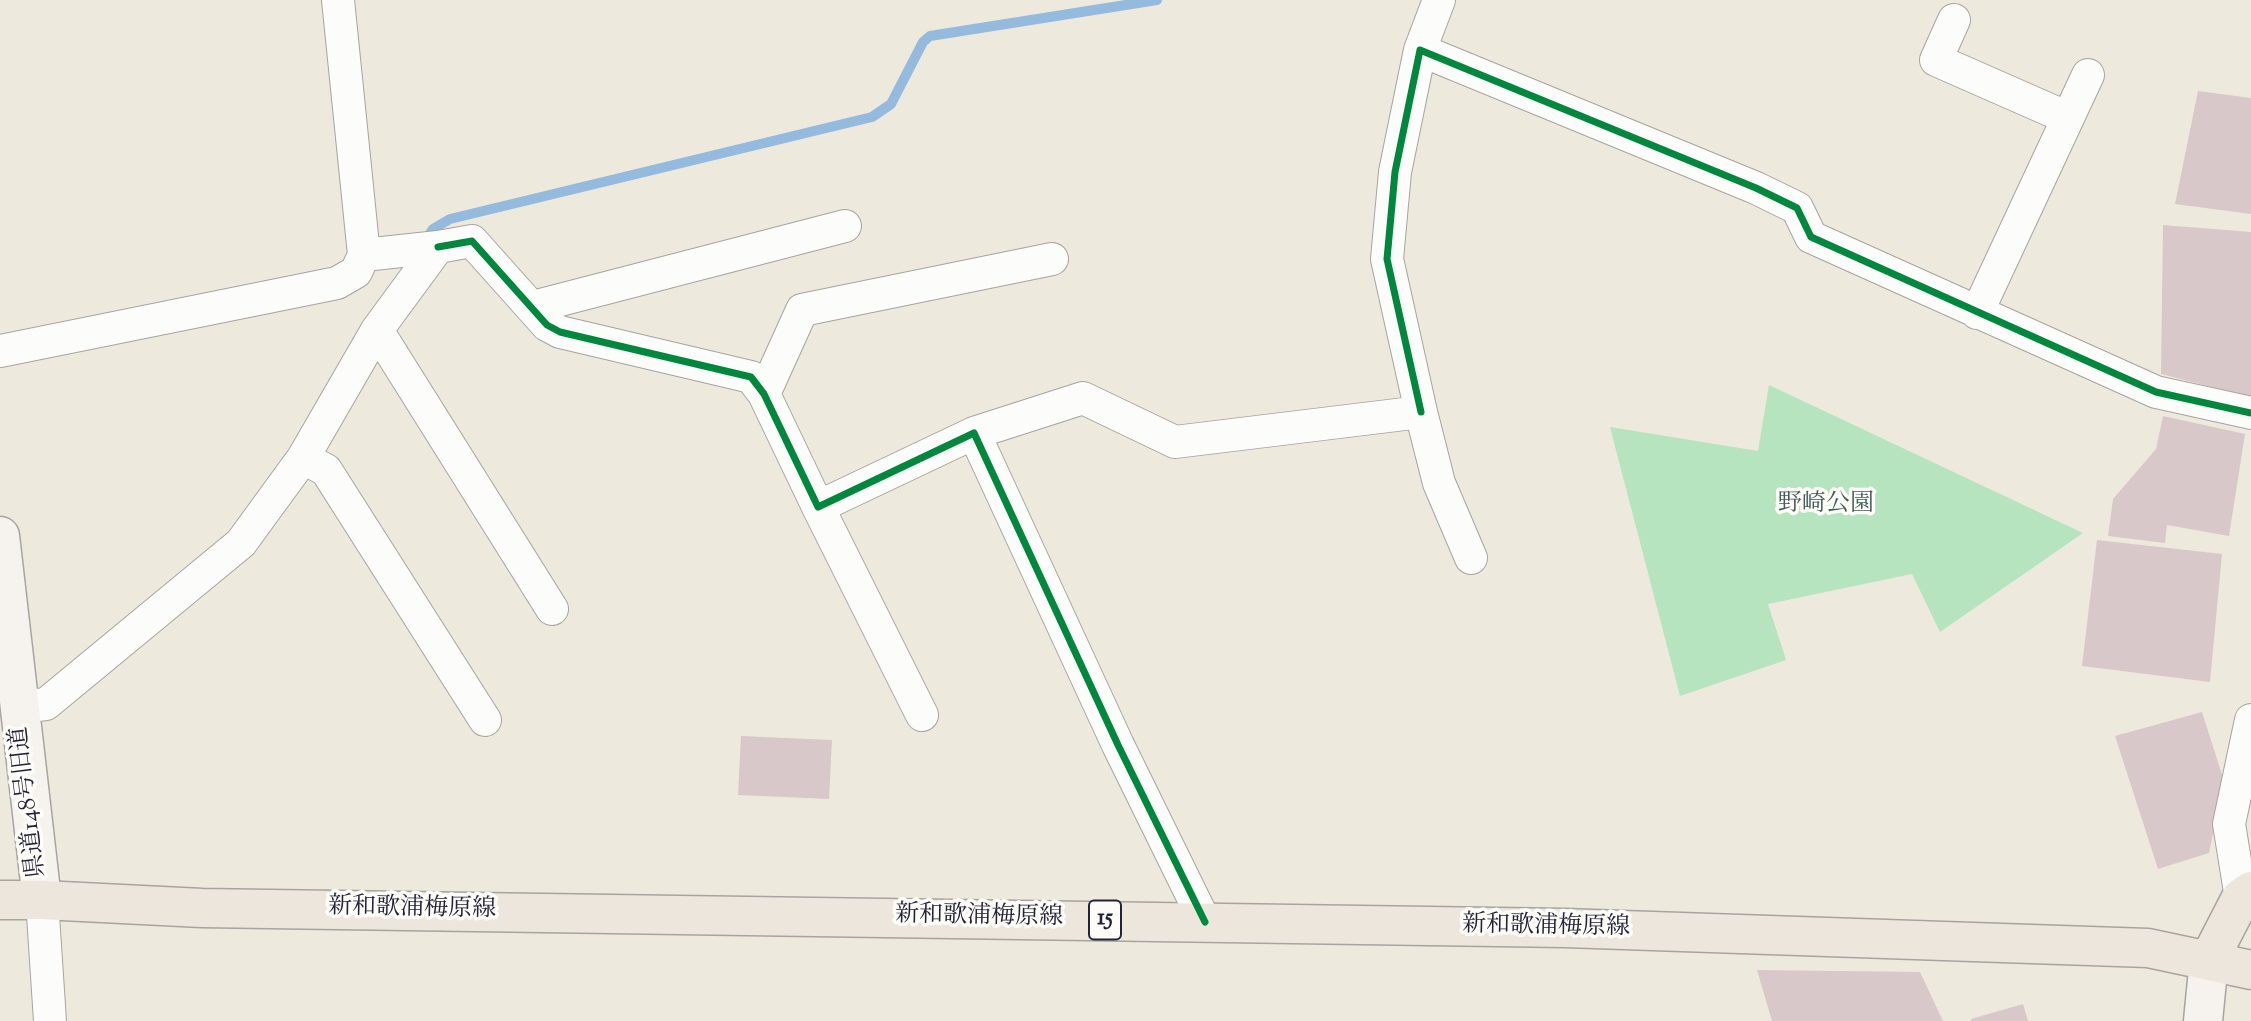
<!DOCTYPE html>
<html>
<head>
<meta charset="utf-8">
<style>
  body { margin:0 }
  canvas { display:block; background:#eee9dd }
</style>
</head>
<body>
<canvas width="2251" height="1021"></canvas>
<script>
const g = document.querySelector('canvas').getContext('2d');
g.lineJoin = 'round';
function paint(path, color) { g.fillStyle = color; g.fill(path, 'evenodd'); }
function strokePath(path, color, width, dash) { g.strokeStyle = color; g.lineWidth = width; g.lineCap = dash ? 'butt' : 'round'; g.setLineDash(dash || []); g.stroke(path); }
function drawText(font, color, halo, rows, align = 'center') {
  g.font = font + ' "Sorts Mill Goudy","Noto Serif JP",serif'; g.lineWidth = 7; g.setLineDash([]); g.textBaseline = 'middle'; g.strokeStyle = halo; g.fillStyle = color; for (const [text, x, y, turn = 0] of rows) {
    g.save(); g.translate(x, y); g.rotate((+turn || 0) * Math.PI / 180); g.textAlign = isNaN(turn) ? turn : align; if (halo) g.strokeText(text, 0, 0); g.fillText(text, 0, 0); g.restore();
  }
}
paint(new Path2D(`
  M 1769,385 L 2083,533 L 1940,632 L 1912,574 L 1768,604 L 1786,660 L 1680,696 L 1610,427 L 1758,451 Z`), '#b5e4be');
strokePath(new Path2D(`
  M 424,243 L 433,229 L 450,219 L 872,117 L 891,104 L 923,42 L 930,36 L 1157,0`), '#94badd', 10);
paint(new Path2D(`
  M 2198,91 L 2251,98 L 2251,214 L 2175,204 Z
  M 2163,225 L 2251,232 L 2251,397 L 2161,374 Z
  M 2163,416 L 2245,434 L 2229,536 L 2167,525 L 2165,543 L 2108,536 L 2113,499 L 2156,449 Z
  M 2097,540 L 2222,554 L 2210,682 L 2082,666 Z
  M 2202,712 L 2224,781 L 2209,853 L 2158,869 L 2115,736 Z
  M 741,736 L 832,740 L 829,799 L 738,795 Z
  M 1757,970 L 1920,972 L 1943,1021 L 1772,1021 Z
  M 2023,1004 L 2028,1021 L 1972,1021 L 1971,1019 Z`), '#d9c8c9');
const street = new Path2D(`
  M 1954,20 L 1936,60 L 2068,118
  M 1420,50 L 1439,0
  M 438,247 L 472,241 L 547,325 L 560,332 L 751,377 L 764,394 L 818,507 L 974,433 L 1118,745 L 1205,922
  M 533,307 L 845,226
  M 1977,313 L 2088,75
  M 377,330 L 552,609
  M 0,351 L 337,283 L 356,272 L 364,255 L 338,0
  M 764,394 L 802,310 L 1052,259
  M 1421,412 L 1387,259 L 1395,172 L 1420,50 L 1756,188 L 1797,208 L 1811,237 L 2156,392 L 2251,413
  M 974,433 L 1083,398 L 1175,442 L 1421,412 L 1439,483 L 1471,558
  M 303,458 L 326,470 L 485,720
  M 818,507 L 922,715
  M 20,707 L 46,704 L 241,543 L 303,458 L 377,330 L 438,247 L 364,255
  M 2241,898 L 2229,824 L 2251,720
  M 42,900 L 50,1021`);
const secondary = new Path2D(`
  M 0,536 L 42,900
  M 2203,1021 L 2209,960`);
const primary = new Path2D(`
  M 0,900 L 42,900 L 202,908 L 1565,928 L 2148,948 L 2251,970
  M 2209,960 L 2241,898 L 2251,891`);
strokePath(street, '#a7a4a0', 34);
strokePath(secondary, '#a7a4a0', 41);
strokePath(primary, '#a7a4a0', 41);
strokePath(street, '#fcfcfa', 32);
strokePath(secondary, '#f6f3ef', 38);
strokePath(primary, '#ede6dd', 38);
strokePath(new Path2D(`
  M 438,247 L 472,241 L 547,325 L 560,332 L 751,377 L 764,394 L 818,507 L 974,433 L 1118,745 L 1205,922
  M 1421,412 L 1387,259 L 1395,172 L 1420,50 L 1756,188 L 1797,208 L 1811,237 L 2156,392 L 2251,413`), '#00873e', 7);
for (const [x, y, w] of [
  [1105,920,32]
]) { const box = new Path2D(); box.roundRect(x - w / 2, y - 19.5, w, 39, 5); g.fillStyle = '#fdfcf7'; g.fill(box); strokePath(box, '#22223b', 2); }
drawText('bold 23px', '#22223b', null, [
  ["15",1105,920]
]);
drawText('24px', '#405b5b', '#fdfcf7', [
  ["野崎公園",1826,506]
]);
drawText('24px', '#22223b', '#fdfcf7', [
  ["県道148号旧道",30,802,-97],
  ["新和歌浦梅原線",412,910,1],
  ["新和歌浦梅原線",979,918,1],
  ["新和歌浦梅原線",1546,928,1]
]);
</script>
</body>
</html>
